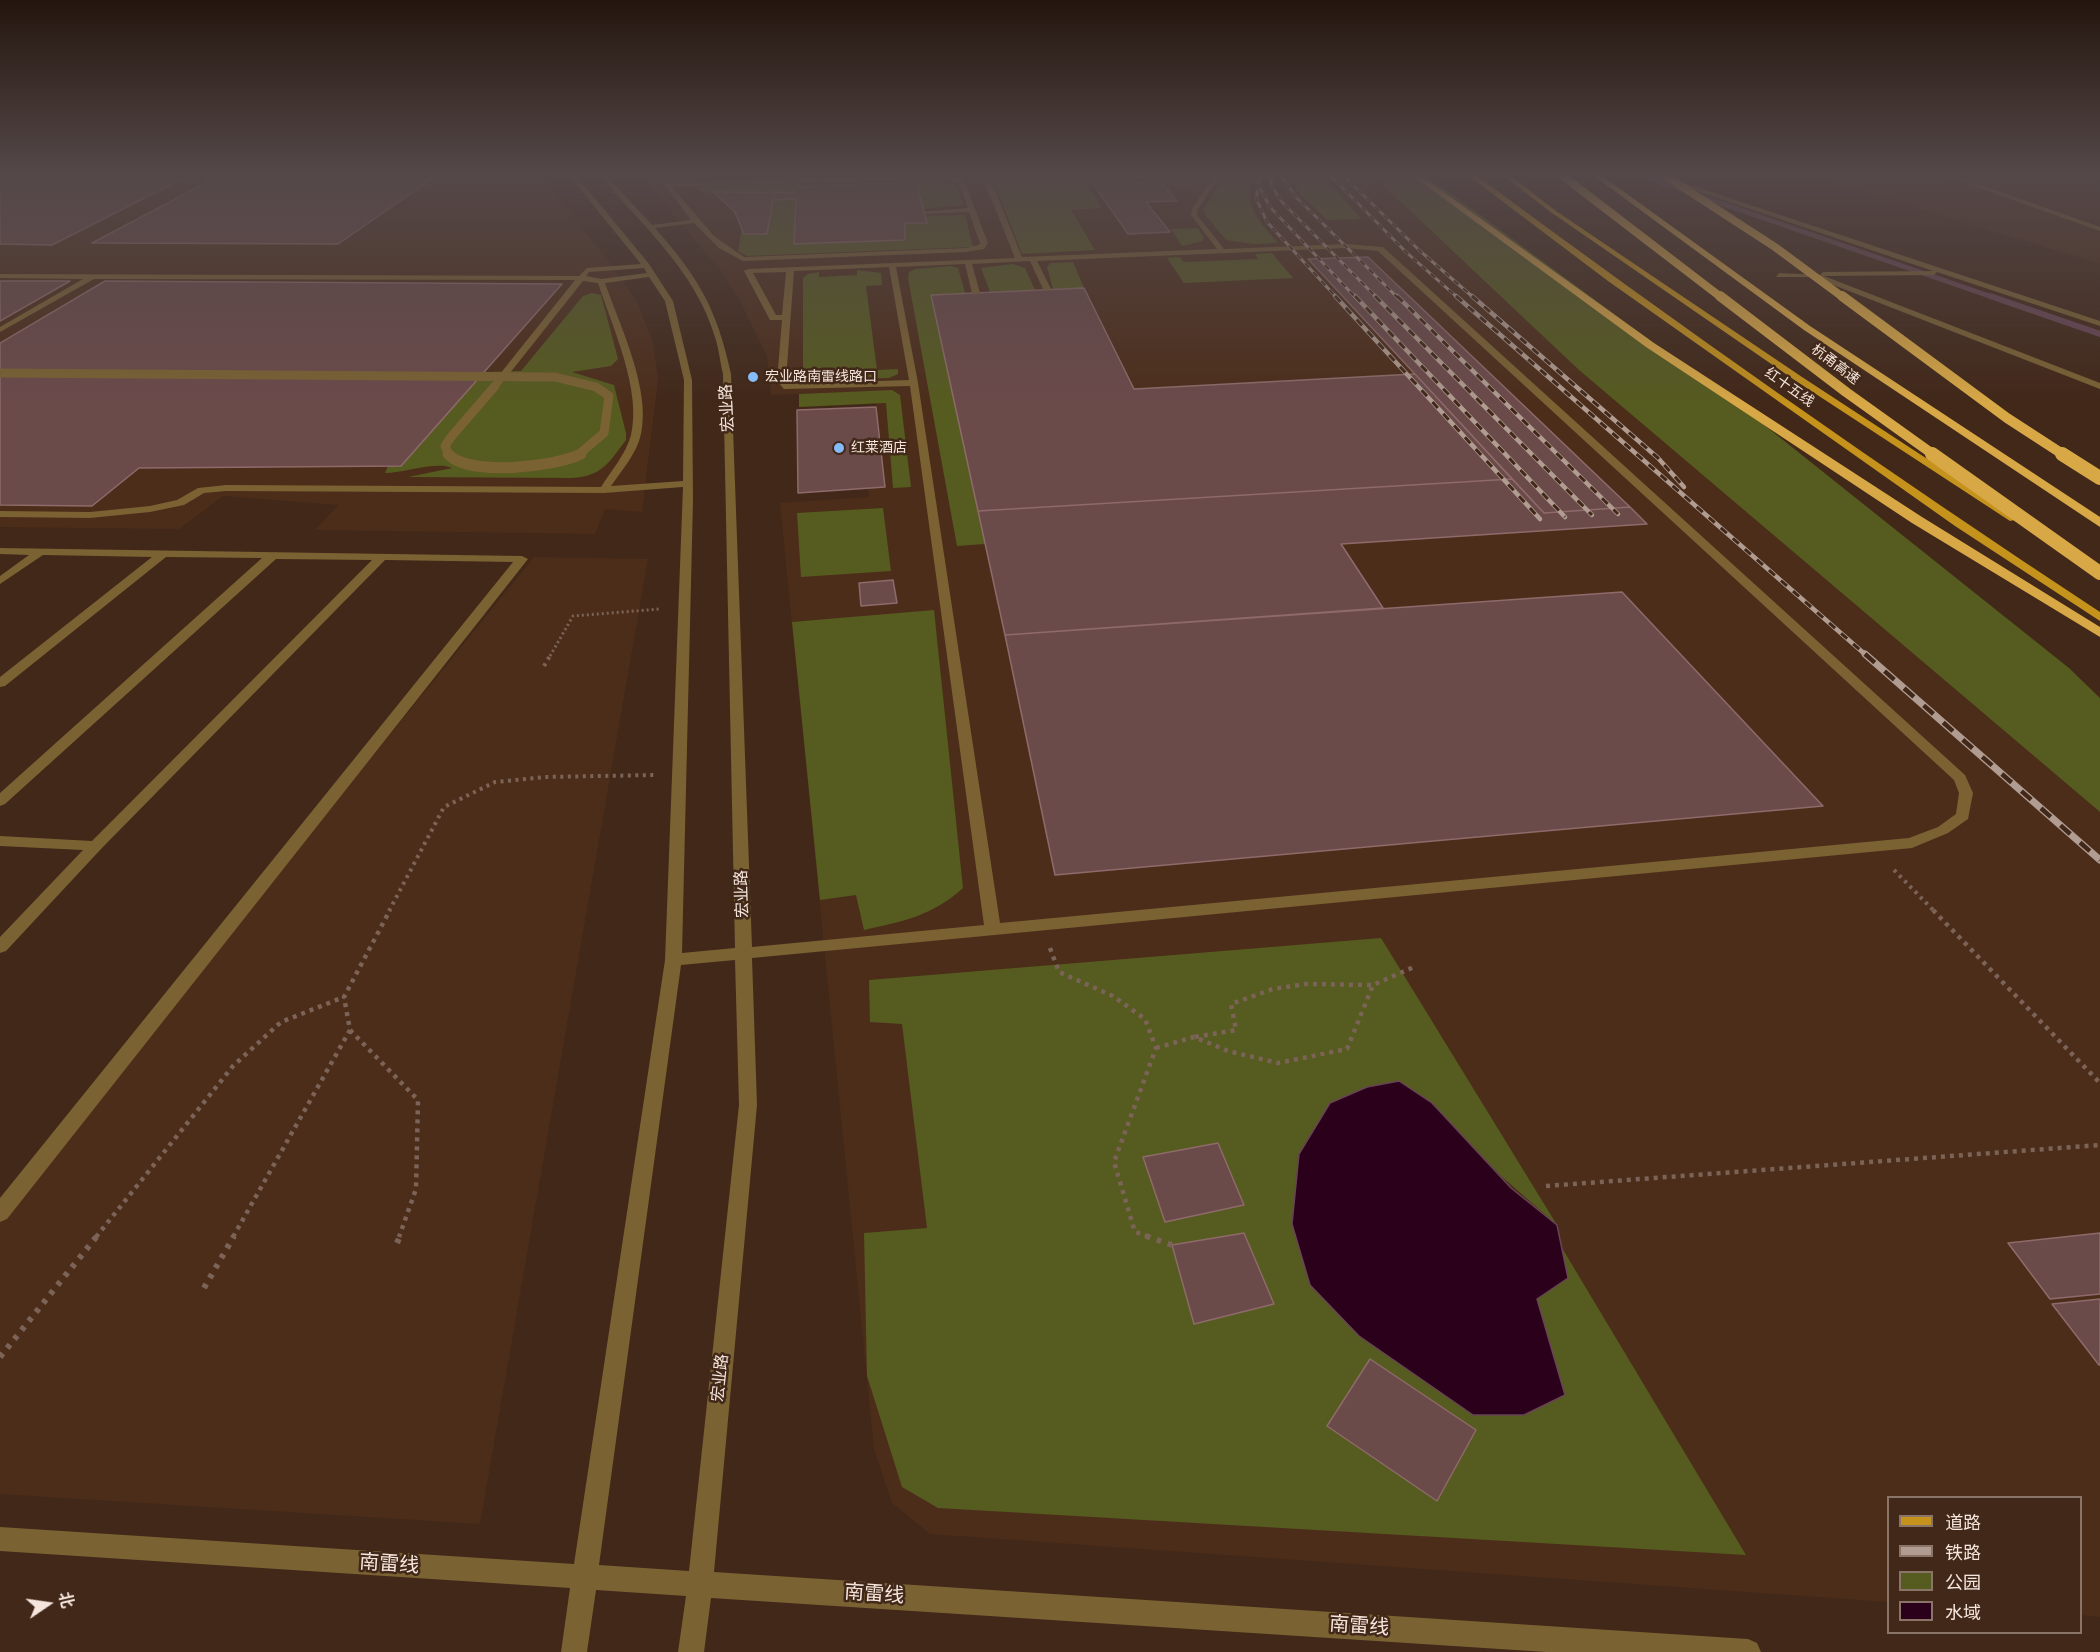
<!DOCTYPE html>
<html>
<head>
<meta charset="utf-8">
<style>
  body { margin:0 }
  #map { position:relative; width:2100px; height:1652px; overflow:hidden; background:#412819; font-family:Roboto,"Noto Sans SC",sans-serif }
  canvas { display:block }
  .legend { position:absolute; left:1887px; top:1496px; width:195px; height:138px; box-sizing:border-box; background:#412819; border:2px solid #897467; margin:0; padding:8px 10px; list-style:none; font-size:18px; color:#f6e5dc }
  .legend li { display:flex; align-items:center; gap:12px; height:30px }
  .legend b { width:30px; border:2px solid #897467 }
  .north { position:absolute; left:18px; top:1574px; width:60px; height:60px; -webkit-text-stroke:4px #412819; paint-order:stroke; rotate:77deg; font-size:16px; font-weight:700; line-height:24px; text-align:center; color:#f6e5dc }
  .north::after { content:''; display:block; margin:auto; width:21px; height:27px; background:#f6e5dc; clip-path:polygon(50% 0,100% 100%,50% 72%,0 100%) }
</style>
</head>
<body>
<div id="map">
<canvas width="2100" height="1652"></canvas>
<ul class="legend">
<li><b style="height:8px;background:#c5921c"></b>道路</li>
<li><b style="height:8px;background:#b09c91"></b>铁路</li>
<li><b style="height:16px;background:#565b1f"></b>公园</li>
<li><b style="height:16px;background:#2a001a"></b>水域</li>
</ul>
<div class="north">北</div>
</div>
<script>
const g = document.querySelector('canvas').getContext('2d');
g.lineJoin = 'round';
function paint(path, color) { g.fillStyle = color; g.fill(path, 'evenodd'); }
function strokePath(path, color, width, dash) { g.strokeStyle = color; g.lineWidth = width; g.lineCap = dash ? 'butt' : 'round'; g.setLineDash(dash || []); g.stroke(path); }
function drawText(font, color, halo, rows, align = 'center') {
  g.font = font + ' Roboto,"Noto Sans SC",sans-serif'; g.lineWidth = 5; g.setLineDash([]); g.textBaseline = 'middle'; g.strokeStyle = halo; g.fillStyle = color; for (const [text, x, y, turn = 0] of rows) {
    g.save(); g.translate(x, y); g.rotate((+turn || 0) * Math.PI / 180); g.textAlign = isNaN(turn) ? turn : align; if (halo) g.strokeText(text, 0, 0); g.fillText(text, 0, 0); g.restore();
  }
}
paint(new Path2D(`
  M 0,173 L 538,173 L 611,264 L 637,302 L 653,342 L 658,379 L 642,512 L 605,509 L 595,534 L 315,530 L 338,505 L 223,496 L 179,529 L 0,527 Z
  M 639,173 L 1370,173 L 1579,370 L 2100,812 L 2100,1617 L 2081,1615 L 2080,1498 L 1888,1498 L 1888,1602 L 930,1534 L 892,1503 L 874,1449 L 780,503 L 869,497 L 868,488 L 884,487 L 875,391 L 771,395 L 767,356 L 737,295 L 716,265 Z
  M 1803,173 L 2100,173 L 2100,264 Z
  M 534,557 L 648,559 L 480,1524 L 0,1494 L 0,1216 Z`), '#4c2d1a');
paint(new Path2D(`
  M 1226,173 L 1255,173 C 1240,204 1259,220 1278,243 L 1254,244 L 1226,240 L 1206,216 L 1204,209 Z
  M 1286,173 L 1321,173 L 1361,219 L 1327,220 L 1300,194 Z
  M 1370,173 L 1423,173 L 1758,420 L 2069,668 L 2100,698 L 2100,812 L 1579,370 Z
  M 1206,175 L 1203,184 L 1169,186 L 1165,181 L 1086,183 L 1101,208 L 1071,210 L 1095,250 L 1022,254 L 993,179 L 1002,176 Z
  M 931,180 L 954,183 L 964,205 L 913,210 L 916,216 L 965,215 L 973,247 L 747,256 L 738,251 L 742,226 L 723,196 L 700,191 L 696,187 Z
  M 1198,228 L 1204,238 L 1202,241 L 1182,246 L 1171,229 Z
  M 1272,253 L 1293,278 L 1184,283 L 1167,258 L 1180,257 L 1184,262 L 1258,259 L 1255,254 Z
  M 1073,262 L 1084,288 L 1053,289 L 1047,267 L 1050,263 Z
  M 1013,264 L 1025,268 L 1035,290 L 990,292 L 981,268 Z
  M 951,266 L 958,268 L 965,293 L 931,295 L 985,544 L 957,546 L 908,278 L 909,272 L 915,269 Z
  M 857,270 L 881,273 L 882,285 L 866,286 L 877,370 L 898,369 L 898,374 L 889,378 L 807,380 L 803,376 L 803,278 L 808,274 L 819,272 L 819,277 L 857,275 Z
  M 592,293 L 601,295 L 618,359 L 611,366 L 572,372 L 614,385 L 626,433 L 626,440 C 609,462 603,476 572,478 L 408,477 L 452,468 C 436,461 405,473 385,473 L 388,466 L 401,466 L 484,372 L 521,371 L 583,296 Z
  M 892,390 L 900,395 L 911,487 L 893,488 L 886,403 L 799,407 L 799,394 Z
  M 883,508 L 891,571 L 801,577 L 797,513 Z
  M 934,610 L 963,888 C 932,916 904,921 864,930 L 856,895 L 820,900 L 792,622 Z
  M 1381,938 L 1557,1225 L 1501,1176 L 1432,1103 L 1399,1081 L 1367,1087 L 1330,1103 L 1565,1395 L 1537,1299 L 1568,1278 L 1562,1248 L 1746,1555 L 938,1508 L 902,1487 L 867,1376 L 864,1233 L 927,1228 L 902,1024 L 870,1022 L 869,980 Z`), '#565b1f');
const water = new Path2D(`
  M 1399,1081 L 1432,1103 L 1511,1188 L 1557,1225 L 1568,1278 L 1537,1299 L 1565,1395 L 1524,1415 L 1473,1415 L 1359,1336 L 1310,1285 L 1292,1224 L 1299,1154 L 1330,1103 L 1367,1087 Z`);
paint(water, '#2a001a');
strokePath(water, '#674554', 1.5);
strokePath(new Path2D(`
  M 1633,173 L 1995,298`), '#674554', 4.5);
strokePath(new Path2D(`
  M 1990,296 L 2100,334`), '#674554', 6);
const building = new Path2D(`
  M 0,177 L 184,178 L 52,245 L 0,244 Z
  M 217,177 L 432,179 L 338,244 L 92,243 Z
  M 916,182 L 927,223 L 905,223 L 905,240 L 794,244 L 796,199 L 773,200 L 767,234 L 744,234 L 735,212 L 713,192 L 793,193 L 795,187 Z
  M 1161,182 L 1177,201 L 1146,202 L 1170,232 L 1128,234 L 1094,185 Z
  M 1368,257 L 1630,507 L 1544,513 L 1308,259 Z
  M 0,281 L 70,281 L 0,321 Z
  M 105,281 L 562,284 L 401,466 L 139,468 L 92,506 L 0,505 L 0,343 Z
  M 1084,288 L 1134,389 L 1415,374 L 1512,479 L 978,511 L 931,295 Z
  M 876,407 L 885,487 L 798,493 L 797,410 Z
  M 1512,479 L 1544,513 L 1630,507 L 1647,524 L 1341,544 L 1383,608 L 1005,635 L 978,511 Z
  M 893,580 L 897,603 L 861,606 L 859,583 Z
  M 1622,592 L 1823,806 L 1055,875 L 1005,635 Z
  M 1218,1143 L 1244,1205 L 1165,1222 L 1143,1157 Z
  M 1244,1233 L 1274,1304 L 1194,1324 L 1172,1245 Z
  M 2100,1233 L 2100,1294 L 2050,1299 L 2008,1243 Z
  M 2100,1299 L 2100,1365 L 2099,1365 L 2052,1304 Z
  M 1370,1359 L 1476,1430 L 1437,1501 L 1327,1426 Z`);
paint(building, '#6b4a4a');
strokePath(building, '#8e6b6a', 1.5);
strokePath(new Path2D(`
  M 550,656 L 573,616 L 660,609`), '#7b6457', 3, [2, 3]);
strokePath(new Path2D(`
  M 544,666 L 551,654
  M 1894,870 L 1934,911
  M 389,911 L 444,807 L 495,782 L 545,777 L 655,775`), '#7b6457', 4, [3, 4.5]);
strokePath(new Path2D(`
  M 1933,910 L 2100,1083
  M 1050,948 L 1059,972 L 1113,996 L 1145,1019 L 1156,1048 L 1114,1162 L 1135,1232 L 1150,1237
  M 350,1030 L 418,1100 L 416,1189 L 399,1237
  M 1195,1037 L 1236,1030 L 1231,1004 L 1273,989 L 1306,984 L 1373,985
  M 1156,1048 L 1194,1037 L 1228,1051 L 1278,1063 L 1347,1049 L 1373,985 L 1416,966
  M 1546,1186 L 2100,1145
  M 96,1237 L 233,1066 L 281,1022 L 344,997
  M 233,1237 L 350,1030 L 344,997 L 390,910`), '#7b6457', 4.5, [4, 5]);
strokePath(new Path2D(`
  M 1146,1236 L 1172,1245
  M 397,1243 L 400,1236
  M 204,1288 L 234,1236
  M 0,1357 L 97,1236`), '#7b6457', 6, [4.5, 7]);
paint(new Path2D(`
  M 567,173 L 574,173 L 649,264 L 673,301 L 692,380 L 693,500 L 682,953 L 735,948 L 723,374 C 720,362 719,349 715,337 C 695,270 642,225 597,173 L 604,173 L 652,225 L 691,220 L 665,185 L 668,183 L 949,175 L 961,178 L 965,183 L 988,243 L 984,249 L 966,252 L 743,261 L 719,248 L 694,223 L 655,228 C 699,278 717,309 731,374 L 752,947 L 984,925 L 910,386 L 784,389 L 777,381 L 782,320 L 770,320 L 744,271 L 748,269 L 1015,258 L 983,178 L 988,174 L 1143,173 L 990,178 L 1022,257 L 1217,249 L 1191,215 L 1192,209 L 1216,173 L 1222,173 L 1198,209 L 1197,215 L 1224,249 L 1346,244 L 1383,247 L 1965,775 L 1973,793 L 1968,819 L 1948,833 L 1912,848 L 752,958 L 757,1105 L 714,1572 L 1748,1639 L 1757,1643 L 1761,1652 L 1546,1652 L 711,1598 L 704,1652 L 678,1652 L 686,1596 L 596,1590 L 587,1652 L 561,1652 L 570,1588 L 0,1551 L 0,1527 L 574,1564 L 665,960 L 683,487 L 604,493 L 226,491 L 204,493 L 184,505 L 150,512 L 90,518 L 0,517 L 0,511 L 90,512 L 150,506 L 177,500 L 198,488 L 226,485 L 601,487 C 611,471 626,454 631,435 C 642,390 612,326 598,283 L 583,281 L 498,388 L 495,389 L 490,386 L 492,384 L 575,280 L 94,279 L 0,332 L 0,327 L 83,279 L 0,278 L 0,274 L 579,276 L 587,268 L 641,264 ZM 949,179 L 959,183 L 968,208 L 921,212 L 924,214 L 969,212 L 980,243 L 979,245 L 966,248 L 744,257 L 714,236 L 672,187 ZM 1346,248 L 1378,251 L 1954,780 L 1959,793 L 1956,814 L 1938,827 L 1909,838 L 1000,923 L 918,383 L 896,267 L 965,264 L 972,293 L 976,295 L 980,293 L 972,264 L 1030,261 L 1043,289 L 1047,291 L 1051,289 L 1037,261 ZM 889,267 L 909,380 L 789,384 L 786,380 L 794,271 ZM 644,268 L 647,273 L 601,279 L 586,276 L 589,272 ZM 786,272 L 782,315 L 776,315 L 753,273 ZM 649,277 L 665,301 L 684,380 L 683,481 L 611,486 C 622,470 637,453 641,434 C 651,389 620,326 605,283 ZM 735,960 L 739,1105 L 689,1571 L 599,1565 L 681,965 Z
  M 1644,173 L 1654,173 L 2100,321 L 2100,326 L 1937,272 L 1934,275 L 1824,276 L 2100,383 L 2100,389 L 1813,277 L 1776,277 L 1779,273 L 1820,275 L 1823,272 L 1933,271 Z
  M 1937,173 L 1947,173 L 2100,227 L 2100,231 Z
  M 0,548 L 522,556 L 528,559 L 7,1219 L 0,1222 L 0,1198 L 513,562 L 385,560 L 101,849 L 6,951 L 0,953 L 0,937 L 83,850 L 0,846 L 0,836 L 92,841 L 372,560 L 276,559 L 5,804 L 0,806 L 0,793 L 262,558 L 166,557 L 5,686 L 0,687 L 0,677 L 152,557 L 43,555 L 0,584 L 0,576 L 29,555 L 0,554 Z`), '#7a6233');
paint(new Path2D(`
  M 1465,173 L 1473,173 C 1678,325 1887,472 2100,612 L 2100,621 L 1955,526 L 1608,281 Z
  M 1500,173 L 1507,173 L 1556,211 L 1802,377 L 2019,519 L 2010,521 L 1796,381 L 1552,213 Z`), '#c5921c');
paint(new Path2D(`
  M 1409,173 L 1417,173 L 1654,343 L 1922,517 L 2100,627 L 2100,637 L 1912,523 L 1646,347 Z
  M 1590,173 L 1598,173 L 1810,326 L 2100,517 L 2100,527 L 1804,330 Z`), '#d9a846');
const railFar2 = new Path2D(`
  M 1261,173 L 1256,198 L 1267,222 L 1337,298
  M 1272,173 L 1271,185 L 1282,202 L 1377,298
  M 1279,173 L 1297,198 L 1398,298
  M 1328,173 L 1406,252 L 1458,298
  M 1341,173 L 1419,250 L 1474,298
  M 1257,182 L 1270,207 L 1356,298`);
const railFar1 = new Path2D(`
  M 1335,296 L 1540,519
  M 1355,296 L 1565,517
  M 1375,296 L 1592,515
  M 1397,296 L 1618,514
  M 1456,296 L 1867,656
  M 1472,296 L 1658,458 L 1684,487`);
const rail = new Path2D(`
  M 1865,654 L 2100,860`);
strokePath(railFar2, '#b09c91', 3);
strokePath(railFar1, '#b09c91', 4.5);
strokePath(rail, '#b09c91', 7);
strokePath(railFar2, '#412819', 2, [6]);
strokePath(railFar1, '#412819', 3, [8]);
strokePath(rail, '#412819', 4.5, [13]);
strokePath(new Path2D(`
  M 0,373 L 555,377 L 596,387 L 609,396 L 604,433 L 578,455
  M 449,455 L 445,446 L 451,437 L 495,386`), '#7a6233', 9);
strokePath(new Path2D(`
  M 448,454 C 469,477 555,467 581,454`), '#7a6233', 11);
strokePath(new Path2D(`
  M 1559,173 L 1722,298
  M 1661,173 L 1775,247 L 1844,298`), '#d9a846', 8);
strokePath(new Path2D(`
  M 1720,296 L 1846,392 L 1934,455
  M 1842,296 L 2007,418 L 2064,455`), '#d9a846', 10);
strokePath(new Path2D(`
  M 1932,454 L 2100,573
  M 2062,454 L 2100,478`), '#d9a846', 14);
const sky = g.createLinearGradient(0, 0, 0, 405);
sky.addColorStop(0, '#24160e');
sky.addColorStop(0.43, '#544849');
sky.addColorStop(1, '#54484900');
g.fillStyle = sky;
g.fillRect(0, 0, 2100, 405);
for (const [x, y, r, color] of [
  [753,377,6,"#85bbfb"],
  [839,448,6,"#85bbfb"]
]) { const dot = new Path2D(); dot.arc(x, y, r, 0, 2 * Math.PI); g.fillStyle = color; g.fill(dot); strokePath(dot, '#412819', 2); }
drawText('14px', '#f6e5dc', '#412819', [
  ["杭甬高速",1835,365,37],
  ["红十五线",1789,388,35]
]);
drawText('14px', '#f6e5dc', '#412819', [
  ["宏业路南雷线路口",765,377],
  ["红莱酒店",851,448]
], 'left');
drawText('16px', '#f6e5dc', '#412819', [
  ["宏业路",728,408,-93],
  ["宏业路",743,894,-92],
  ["宏业路",721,1378,-84]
]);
drawText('20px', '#f6e5dc', '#412819', [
  ["南雷线",389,1565,4],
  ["南雷线",874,1595,4],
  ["南雷线",1359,1627,4]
]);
</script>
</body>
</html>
